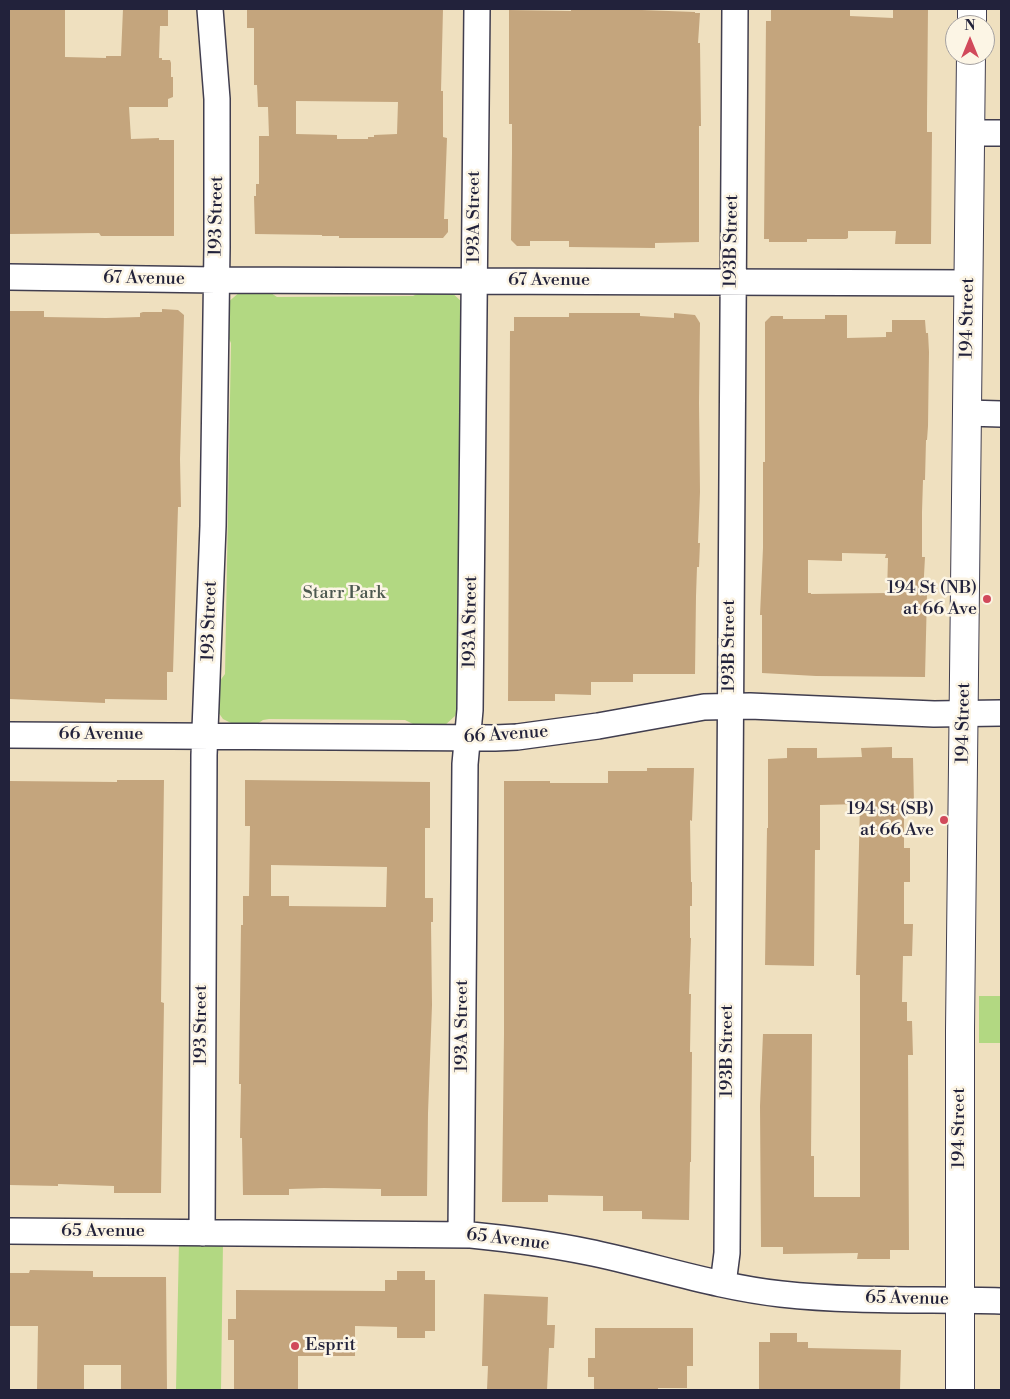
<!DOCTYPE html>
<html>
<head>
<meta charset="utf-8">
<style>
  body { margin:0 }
  #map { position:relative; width:1010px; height:1399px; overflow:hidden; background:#efe0bf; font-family:"Libre Bodoni",serif }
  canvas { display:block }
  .frame { position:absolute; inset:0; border:10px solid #22223b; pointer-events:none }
  .north { position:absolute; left:945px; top:15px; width:50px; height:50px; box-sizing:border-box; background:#fcf5e5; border:1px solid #a5a1a1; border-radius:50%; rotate:0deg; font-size:14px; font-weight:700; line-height:20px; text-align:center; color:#22223b }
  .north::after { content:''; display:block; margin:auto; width:18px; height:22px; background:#d1495b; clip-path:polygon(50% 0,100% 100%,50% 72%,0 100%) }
</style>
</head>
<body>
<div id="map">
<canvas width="1010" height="1399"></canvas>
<div class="frame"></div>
<div class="north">N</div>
</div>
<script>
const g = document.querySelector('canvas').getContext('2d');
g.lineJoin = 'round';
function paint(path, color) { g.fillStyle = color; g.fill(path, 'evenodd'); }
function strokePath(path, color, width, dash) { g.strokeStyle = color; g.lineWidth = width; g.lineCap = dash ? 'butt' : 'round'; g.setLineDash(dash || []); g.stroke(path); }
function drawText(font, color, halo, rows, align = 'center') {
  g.font = font + ' "Libre Bodoni",serif'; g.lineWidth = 5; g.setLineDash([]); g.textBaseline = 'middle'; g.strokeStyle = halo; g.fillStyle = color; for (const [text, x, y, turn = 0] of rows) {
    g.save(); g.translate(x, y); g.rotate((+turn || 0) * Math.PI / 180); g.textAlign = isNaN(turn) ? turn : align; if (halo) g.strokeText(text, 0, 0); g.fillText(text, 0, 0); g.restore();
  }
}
paint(new Path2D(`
  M 241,291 L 268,291 L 277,297 L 413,296 L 423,291 L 450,291 L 462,302 L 460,703 L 455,716 L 444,726 L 417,726 L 405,720 L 269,719 L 263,720 L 254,726 L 235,725 L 223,719 L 216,709 L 219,682 L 225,674 L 231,343 L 225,330 L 226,304 Z
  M 979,996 L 1001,996 L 1001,1043 L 979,1043 Z
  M 179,1241 L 223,1242 L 221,1390 L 176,1390 Z`), '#b2d882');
paint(new Path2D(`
  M 9,9 L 65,9 L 65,57 L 106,58 L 106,56 L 121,56 L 123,9 L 168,9 L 168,26 L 160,26 L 159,58 L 162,58 L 162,60 L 170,60 L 171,63 L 171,77 L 173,77 L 173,97 L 168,99 L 168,107 L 129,107 L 131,139 L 159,138 L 159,140 L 174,140 L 174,236 L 101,236 L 99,233 L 9,234 Z
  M 247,9 L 443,9 L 441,91 L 443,91 L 443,137 L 447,138 L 444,219 L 448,219 L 448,232 L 443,238 L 339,238 L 339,236 L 322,236 L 322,235 L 255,234 L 254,196 L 256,196 L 256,184 L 259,184 L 259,136 L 269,136 L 268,107 L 258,107 L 257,85 L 254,85 L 254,28 L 247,28 ZM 296,101 L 398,102 L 397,134 L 374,135 L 374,137 L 368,137 L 368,139 L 337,139 L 337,135 L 296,134 Z
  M 571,9 L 642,9 L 642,10 L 695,12 L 695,13 L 700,13 L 698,43 L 700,43 L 701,126 L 699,126 L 699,242 L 655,243 L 655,248 L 569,247 L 569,241 L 530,241 L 530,246 L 517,246 L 511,240 L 512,153 L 512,124 L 509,124 L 509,10 L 571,11 Z
  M 771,9 L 850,9 L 850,16 L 893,18 L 893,9 L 928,9 L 927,114 L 927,132 L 932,132 L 931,244 L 895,244 L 896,231 L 848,231 L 848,238 L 846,239 L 807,239 L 807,242 L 769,242 L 769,239 L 764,239 L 766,21 L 771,21 Z
  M 162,309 L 178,310 L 184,315 L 180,459 L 181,507 L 178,507 L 173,672 L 167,672 L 167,700 L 105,699 L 105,703 L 9,699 L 9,311 L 44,311 L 44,317 L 106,318 L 140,317 L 140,313 L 143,312 L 162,312 Z
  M 569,313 L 640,313 L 640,316 L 674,318 L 674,313 L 695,315 L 700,323 L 699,403 L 700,492 L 698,543 L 700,543 L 699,567 L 697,567 L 696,596 L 695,674 L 633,674 L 633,682 L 591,682 L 591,695 L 555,694 L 555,701 L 508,701 L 510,331 L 514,331 L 514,317 L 569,317 Z
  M 825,315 L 847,315 L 847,338 L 886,337 L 886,332 L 892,332 L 892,320 L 925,320 L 926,333 L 928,333 L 929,352 L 928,426 L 927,440 L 926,440 L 925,480 L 923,480 L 922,512 L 922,557 L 925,557 L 923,594 L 927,594 L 925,677 L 816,676 L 762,673 L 762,615 L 760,615 L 763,548 L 763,462 L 765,462 L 765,322 L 771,316 L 783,316 L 783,319 L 825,319 ZM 842,553 L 886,554 L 885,558 L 888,558 L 887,593 L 811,594 L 811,593 L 808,593 L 808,560 L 842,561 Z
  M 892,747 L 892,758 L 913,758 L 914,804 L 904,804 L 904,848 L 910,848 L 910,882 L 904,882 L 904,924 L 913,924 L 912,956 L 903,956 L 902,1002 L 907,1002 L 907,1021 L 912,1021 L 913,1055 L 908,1055 L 909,1250 L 890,1250 L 890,1259 L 857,1259 L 858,1253 L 783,1254 L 783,1247 L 761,1247 L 760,1106 L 763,1034 L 812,1034 L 811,1156 L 814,1156 L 814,1197 L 860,1197 L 860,975 L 856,975 L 860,804 L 820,805 L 820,850 L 815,850 L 814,966 L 765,965 L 767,828 L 768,828 L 768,759 L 787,758 L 787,748 L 817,748 L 817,758 L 862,757 L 861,748 Z
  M 647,768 L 694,768 L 692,821 L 690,820 L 691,882 L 692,882 L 692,906 L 690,906 L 690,938 L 691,938 L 689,994 L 691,994 L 690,1052 L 692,1052 L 691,1162 L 690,1162 L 689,1220 L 642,1219 L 642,1211 L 603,1211 L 603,1196 L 548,1195 L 548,1202 L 502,1202 L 504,1034 L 504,781 L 550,781 L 550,783 L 608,783 L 608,771 L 647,771 Z
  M 117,780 L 164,780 L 161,1002 L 164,1003 L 161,1193 L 114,1193 L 114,1186 L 58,1184 L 58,1186 L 9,1185 L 9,781 L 117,782 Z
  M 245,780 L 430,782 L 430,828 L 425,828 L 425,898 L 433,898 L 433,922 L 431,922 L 432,1005 L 428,1113 L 427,1196 L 381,1196 L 381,1189 L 324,1188 L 289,1189 L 289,1195 L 243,1195 L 242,1138 L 240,1138 L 241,1084 L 239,1084 L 241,925 L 243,925 L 243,896 L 249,896 L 250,826 L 245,826 ZM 271,865 L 387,867 L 386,907 L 289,906 L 289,896 L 271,896 Z
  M 30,1270 L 93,1271 L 93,1277 L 166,1277 L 167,1390 L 121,1390 L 121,1365 L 84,1365 L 84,1390 L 37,1390 L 38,1326 L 9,1326 L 9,1273 L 29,1273 Z
  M 397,1271 L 425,1271 L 425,1280 L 435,1280 L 435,1331 L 425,1331 L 425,1338 L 397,1338 L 397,1327 L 355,1326 L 355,1356 L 298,1356 L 298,1390 L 234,1390 L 234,1340 L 228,1340 L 228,1319 L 236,1319 L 236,1290 L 385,1291 L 385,1280 L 397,1280 Z
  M 484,1294 L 548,1297 L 547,1325 L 555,1325 L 554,1348 L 549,1348 L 547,1390 L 487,1390 L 488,1366 L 482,1366 Z
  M 595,1328 L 693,1328 L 693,1366 L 687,1366 L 687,1388 L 658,1388 L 658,1390 L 594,1390 L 594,1377 L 588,1377 L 588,1358 L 595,1358 Z
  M 770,1333 L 797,1333 L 797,1342 L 808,1342 L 808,1348 L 901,1350 L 900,1390 L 759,1390 L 759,1342 L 770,1342 Z`), '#c4a57d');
const street = new Path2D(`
  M 971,133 L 1001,133
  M 9,277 L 216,280 L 969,283
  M 967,413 L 1001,414
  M 9,735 L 495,738 L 517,737 L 598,726 L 704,707 L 750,706 L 934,714 L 1001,713
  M 9,1231 L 471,1235 C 511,1239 549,1244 588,1252 C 652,1265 716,1287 781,1294 C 854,1302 928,1299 1001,1301
  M 202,1233 L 204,755 L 213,526 L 217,247 L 217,99 L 210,9
  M 461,1234 L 465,764 L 470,710 L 477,9
  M 723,1284 L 727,1253 L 735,9`);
const secondary = new Path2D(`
  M 972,25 L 972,9
  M 960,1390 L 960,1029 L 971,55`);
strokePath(street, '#413e4f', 28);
strokePath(secondary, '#413e4f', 30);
strokePath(street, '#fff', 25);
strokePath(secondary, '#fff', 28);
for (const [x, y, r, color] of [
  [987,599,5,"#d1495b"],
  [944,820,5,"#d1495b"],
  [295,1346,5,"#d1495b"]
]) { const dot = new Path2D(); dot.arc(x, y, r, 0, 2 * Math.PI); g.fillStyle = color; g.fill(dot); strokePath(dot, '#fcf5e5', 2); }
drawText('18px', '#22223b', '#fcf5e5', [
  ["193 Street",217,216,-89],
  ["193A Street",475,217,-90],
  ["193B Street",732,241,-89],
  ["67 Avenue",144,279,1],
  ["67 Avenue",549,281],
  ["194 Street",968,318,-89],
  ["193 Street",210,621,-88],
  ["193A Street",471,622,-89],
  ["193B Street",730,646,-90],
  ["194 Street",964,723,-89],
  ["66 Avenue",101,735],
  ["66 Avenue",506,735,-4],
  ["193 Street",202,1025,-90],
  ["193A Street",463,1026,-90],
  ["193B Street",728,1051,-90],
  ["194 Street",960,1128,-90],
  ["65 Avenue",103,1232],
  ["65 Avenue",508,1240,7],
  ["65 Avenue",907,1299,1]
]);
drawText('18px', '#22223b', '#fcf5e5', [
  ["194 St (NB)",977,589],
  ["at 66 Ave",977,610],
  ["194 St (SB)",934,810],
  ["at 66 Ave",934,831],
  ["Esprit",305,1346,"left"]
], 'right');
drawText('18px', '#4d5950', '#fcf5e5', [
  ["Starr Park",344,594]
]);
</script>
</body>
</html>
